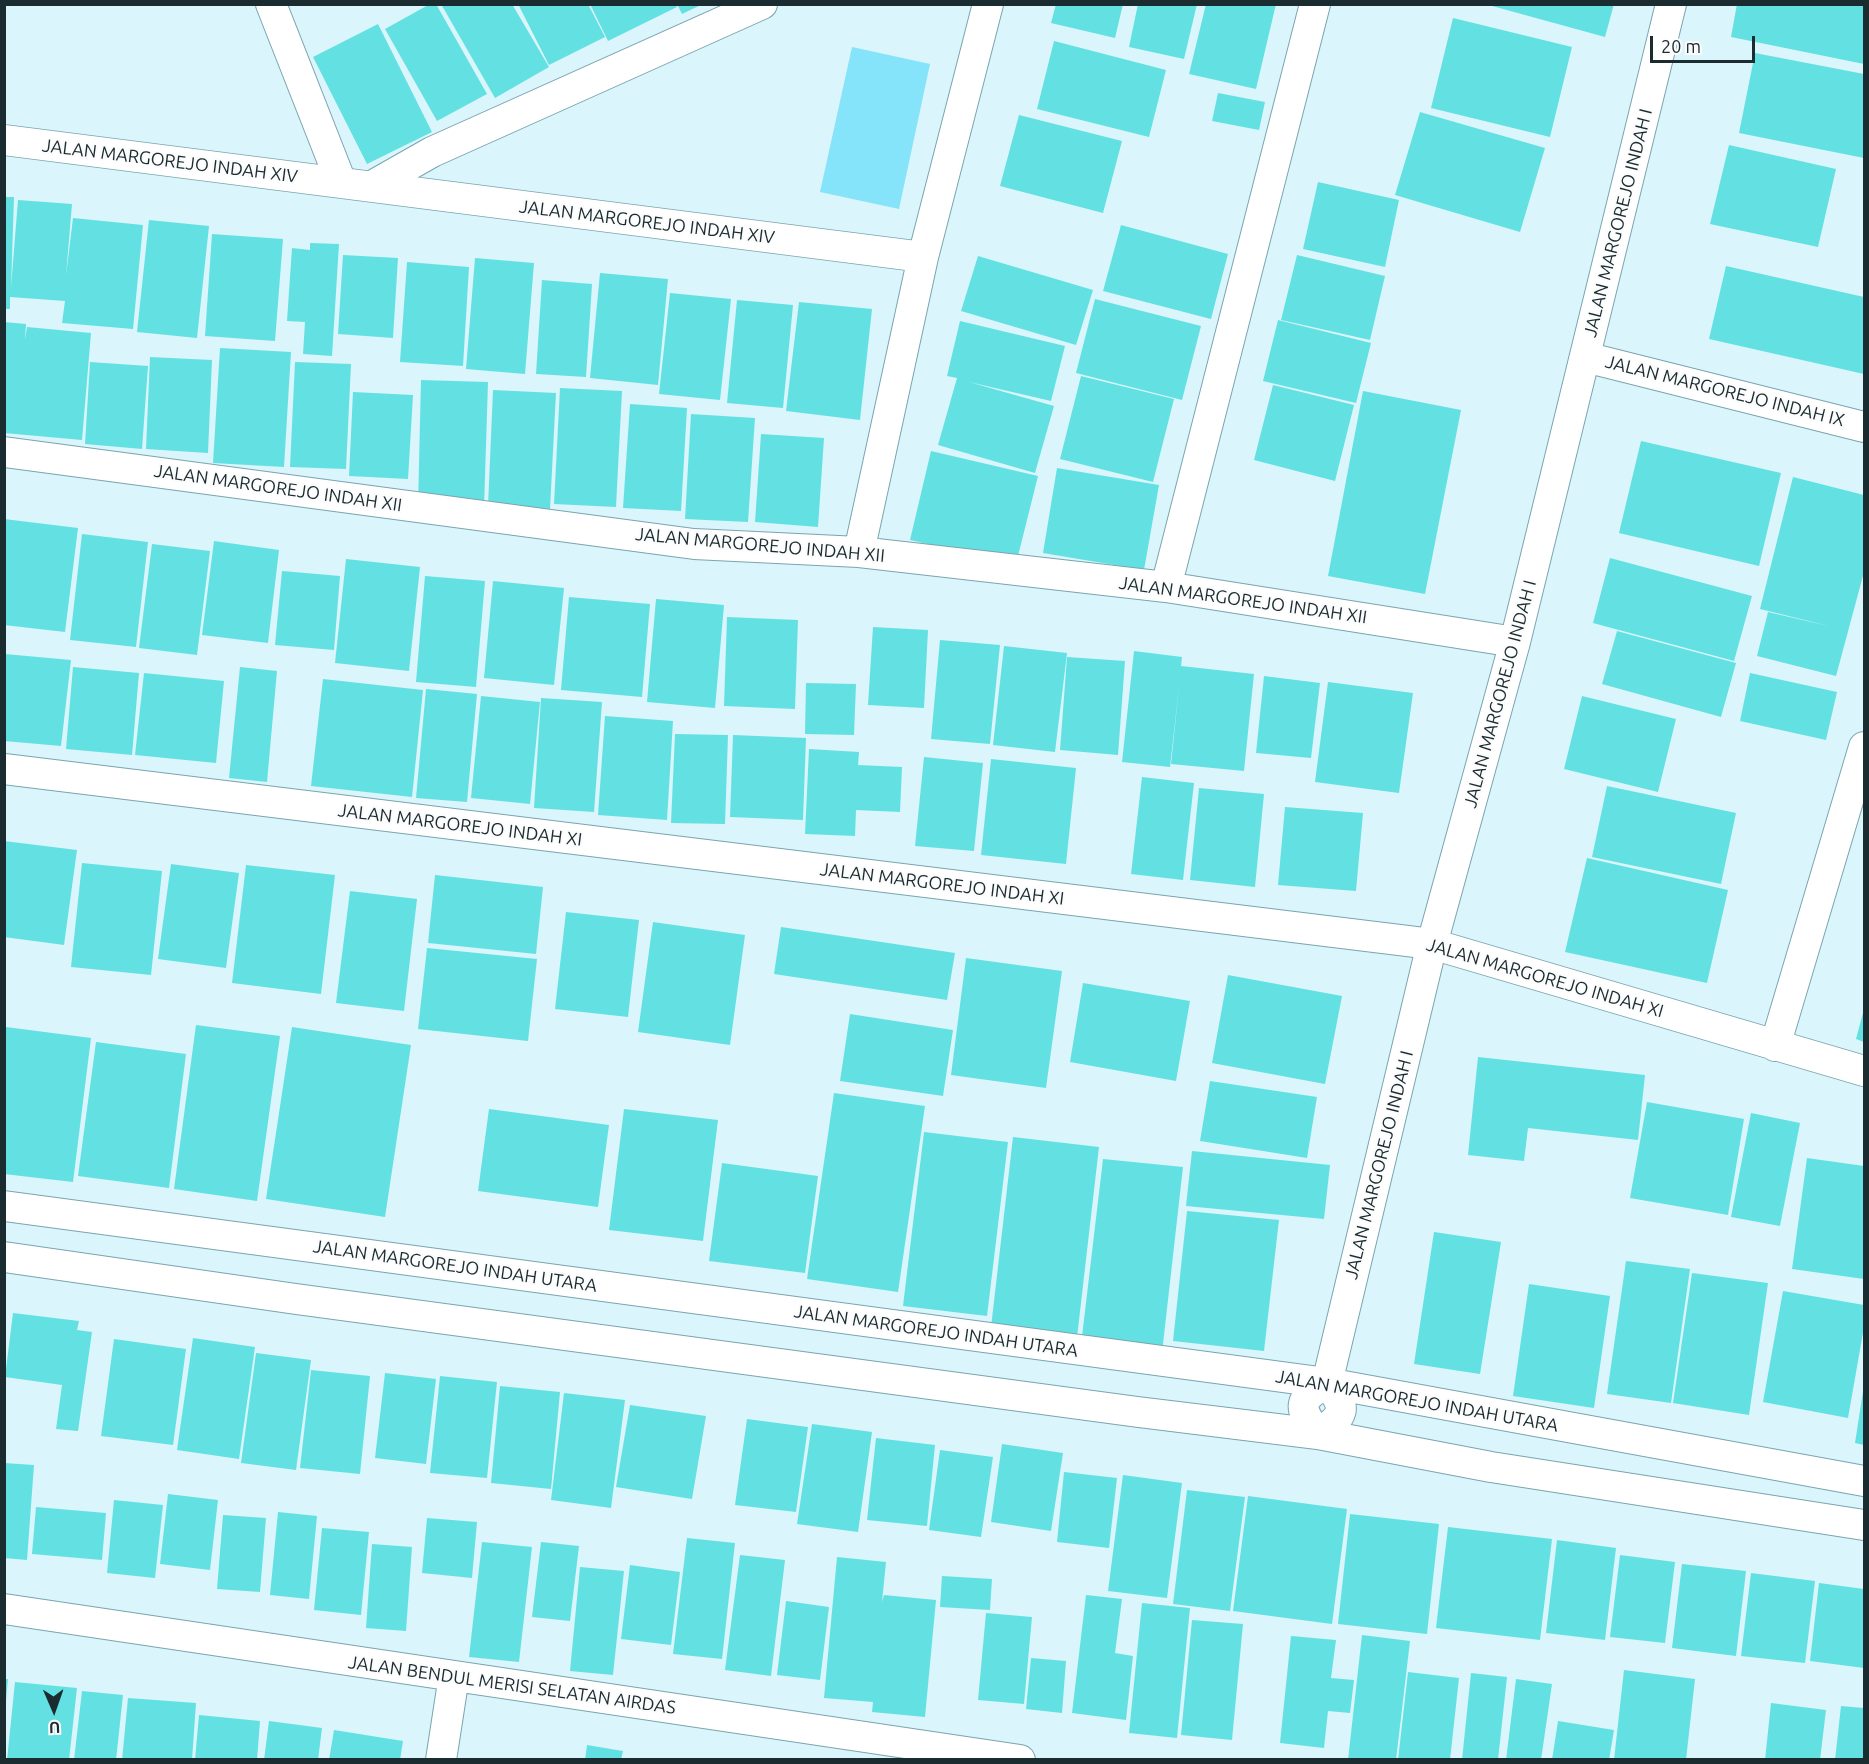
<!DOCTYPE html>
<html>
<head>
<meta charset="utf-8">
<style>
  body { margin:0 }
  #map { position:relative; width:1869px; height:1764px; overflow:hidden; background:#daf5fb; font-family:Ubuntu,sans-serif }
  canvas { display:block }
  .frame { position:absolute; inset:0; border:6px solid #1a2c30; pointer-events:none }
  .north { position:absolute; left:24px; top:1680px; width:60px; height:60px; -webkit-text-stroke:4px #fcfcfc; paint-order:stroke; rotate:178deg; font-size:16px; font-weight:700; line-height:24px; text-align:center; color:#1a2c30 }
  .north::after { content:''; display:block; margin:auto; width:21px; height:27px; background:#1a2c30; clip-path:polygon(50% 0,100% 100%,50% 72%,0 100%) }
  .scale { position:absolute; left:1650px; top:36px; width:105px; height:27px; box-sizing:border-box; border:3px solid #1a2c30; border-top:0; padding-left:8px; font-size:18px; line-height:21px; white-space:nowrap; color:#1a2c30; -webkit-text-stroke:4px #fcfcfc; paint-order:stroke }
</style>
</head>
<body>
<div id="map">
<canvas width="1869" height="1764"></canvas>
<div class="frame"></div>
<div class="north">U</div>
<div class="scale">20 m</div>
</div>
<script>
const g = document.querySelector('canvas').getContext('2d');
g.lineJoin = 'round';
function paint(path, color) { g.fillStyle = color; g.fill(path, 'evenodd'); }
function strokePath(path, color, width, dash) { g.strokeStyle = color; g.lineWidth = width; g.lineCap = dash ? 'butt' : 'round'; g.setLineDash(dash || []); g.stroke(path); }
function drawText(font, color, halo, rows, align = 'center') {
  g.font = font + ' Ubuntu,sans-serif'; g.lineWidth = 4.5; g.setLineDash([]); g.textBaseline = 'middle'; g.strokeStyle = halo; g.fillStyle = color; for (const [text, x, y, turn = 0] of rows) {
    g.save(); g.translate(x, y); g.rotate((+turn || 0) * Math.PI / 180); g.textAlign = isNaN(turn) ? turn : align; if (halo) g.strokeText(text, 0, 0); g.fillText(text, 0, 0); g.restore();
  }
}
paint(new Path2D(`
  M 852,47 L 930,64 L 899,209 L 820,192 Z`), '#85e4fa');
paint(new Path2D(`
  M 430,4 L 436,4 L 487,94 L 437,121 L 385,29 Z
  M 441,4 L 512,4 L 549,67 L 495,98 Z
  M 518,4 L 588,4 L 605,37 L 549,65 Z
  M 590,4 L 675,4 L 677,7 L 608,41 Z
  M 677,4 L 703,4 L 682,14 Z
  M 1056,4 L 1123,4 L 1115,38 L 1051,23 Z
  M 1138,4 L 1197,4 L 1184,59 L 1129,47 Z
  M 1206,4 L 1276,4 L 1256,89 L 1189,74 Z
  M 1485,4 L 1614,4 L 1605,37 Z
  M 1737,4 L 1864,4 L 1864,64 L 1731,37 Z
  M 1453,18 L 1572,47 L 1550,137 L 1431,108 Z
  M 378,24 L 432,132 L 367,164 L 313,57 Z
  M 1054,41 L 1166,70 L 1149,137 L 1037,109 Z
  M 1755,53 L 1864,74 L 1864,158 L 1739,133 Z
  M 1218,93 L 1265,102 L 1259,130 L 1212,121 Z
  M 1420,112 L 1545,148 L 1520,232 L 1395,195 Z
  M 1019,115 L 1122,141 L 1103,213 L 1000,186 Z
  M 1729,145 L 1836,169 L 1818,247 L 1710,224 Z
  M 1318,182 L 1399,200 L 1385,267 L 1303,249 Z
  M 4,197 L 14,197 L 11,287 L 18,200 L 72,204 L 66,276 L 73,218 L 143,225 L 133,329 L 62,323 L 65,301 L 10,297 L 10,309 L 4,309 Z
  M 149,220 L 209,226 L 197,338 L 137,332 Z
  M 1121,225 L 1228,254 L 1211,319 L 1103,291 Z
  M 212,234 L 283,239 L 275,341 L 205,336 Z
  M 310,243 L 339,244 L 332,356 L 303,354 L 305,322 L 287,321 L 292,248 L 310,250 Z
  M 343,255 L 398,258 L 393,338 L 338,334 Z
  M 1297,255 L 1385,276 L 1370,340 L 1281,320 Z
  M 978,256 L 1093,290 L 1076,345 L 961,311 Z
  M 475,258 L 534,263 L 525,374 L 466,369 Z
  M 407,262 L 469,267 L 463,366 L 400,362 Z
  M 1726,266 L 1864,297 L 1864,374 L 1709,339 Z
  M 600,273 L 668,279 L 658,385 L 590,378 Z
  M 542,280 L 592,284 L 586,377 L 536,374 Z
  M 670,293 L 731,299 L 720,400 L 659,394 Z
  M 1095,299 L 1201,326 L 1182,400 L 1076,373 Z
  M 737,300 L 793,305 L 783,408 L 727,403 Z
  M 799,302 L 872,309 L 860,420 L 786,411 Z
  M 1278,320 L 1371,343 L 1356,403 L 1263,381 Z
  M 960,321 L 1065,346 L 1051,401 L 969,382 L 1054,406 L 1035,473 L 938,445 L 957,378 L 947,376 Z
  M 4,322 L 26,324 L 25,340 L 27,327 L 91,333 L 82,440 L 4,433 Z
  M 220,348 L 291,352 L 284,467 L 213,463 Z
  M 150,357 L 212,360 L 208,453 L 146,449 Z
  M 90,362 L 148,366 L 142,449 L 85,444 Z
  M 295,362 L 351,364 L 346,469 L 290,467 Z
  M 1081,376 L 1174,399 L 1153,482 L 1060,459 Z
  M 421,380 L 488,382 L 484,508 L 418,506 Z
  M 1273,385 L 1354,405 L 1335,481 L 1254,460 Z
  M 560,388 L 622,391 L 616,507 L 554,504 Z
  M 493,390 L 556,393 L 550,509 L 488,506 Z
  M 1363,391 L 1461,410 L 1425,594 L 1328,576 Z
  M 353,392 L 413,395 L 408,479 L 349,476 Z
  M 630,404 L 687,408 L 681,511 L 623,508 Z
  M 691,414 L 755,418 L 748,522 L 685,519 Z
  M 761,434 L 824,438 L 818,527 L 755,522 Z
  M 1641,441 L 1781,473 L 1759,566 L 1619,533 Z
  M 931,451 L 1038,476 L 1016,564 L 910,540 Z
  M 1057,468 L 1159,485 L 1144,570 L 1043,553 Z
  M 1793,477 L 1864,495 L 1864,572 L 1836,676 L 1757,656 L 1768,612 L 1833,627 L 1760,609 Z
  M 4,519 L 78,528 L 65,632 L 4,625 Z
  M 82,534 L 148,542 L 136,647 L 70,640 Z
  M 214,541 L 279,550 L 268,643 L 202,635 Z
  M 152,544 L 210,551 L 197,655 L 139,648 Z
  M 1610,558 L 1752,596 L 1734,661 L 1593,623 Z
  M 346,559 L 420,567 L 409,671 L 335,663 Z
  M 282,571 L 340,576 L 334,650 L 275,645 Z
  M 425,576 L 485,581 L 476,687 L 416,682 Z
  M 493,581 L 564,588 L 554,685 L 484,678 Z
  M 569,597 L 650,604 L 642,697 L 561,690 Z
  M 656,599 L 724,605 L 715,708 L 647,702 Z
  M 727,617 L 798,620 L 795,709 L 724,706 Z
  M 873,627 L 928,630 L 924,708 L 868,705 Z
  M 1617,631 L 1736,663 L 1721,717 L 1602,684 Z
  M 940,640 L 1000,645 L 990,744 L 931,739 Z
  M 1004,646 L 1067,653 L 1055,752 L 993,745 Z
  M 1134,651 L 1182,657 L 1181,666 L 1254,674 L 1244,771 L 1171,764 L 1179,687 L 1170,767 L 1122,762 Z
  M 5,654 L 71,660 L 61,746 L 4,741 Z
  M 1067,657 L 1125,661 L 1118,755 L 1060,750 Z
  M 73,667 L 139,673 L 132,755 L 66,749 Z
  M 240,667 L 277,671 L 267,782 L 229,778 Z
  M 144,673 L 224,681 L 216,763 L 135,755 Z
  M 1750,673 L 1837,692 L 1826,740 L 1740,721 Z
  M 1264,676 L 1320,683 L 1311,758 L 1256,753 Z
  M 323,679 L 423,690 L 412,797 L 311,786 Z
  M 1328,682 L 1413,693 L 1399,793 L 1315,782 Z
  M 806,683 L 856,684 L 854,735 L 805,734 Z
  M 426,689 L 477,694 L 467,802 L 416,798 Z
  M 481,696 L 540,702 L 530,804 L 471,798 Z
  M 1582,696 L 1676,719 L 1658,792 L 1564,769 Z
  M 541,698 L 602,702 L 594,812 L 534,808 Z
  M 605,716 L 673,721 L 667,820 L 598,815 Z
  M 675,734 L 728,735 L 725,824 L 671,823 Z
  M 733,735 L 806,738 L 803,820 L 730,817 Z
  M 809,749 L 859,752 L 858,765 L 902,767 L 900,812 L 856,810 L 855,836 L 805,834 Z
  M 924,757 L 983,763 L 974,851 L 915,846 Z
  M 991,759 L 1076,768 L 1066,864 L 981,855 Z
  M 1142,777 L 1194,783 L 1183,880 L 1131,874 Z
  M 1607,786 L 1736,813 L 1721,884 L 1592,857 Z
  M 1199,788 L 1264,794 L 1255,887 L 1190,880 Z
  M 1285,807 L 1363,813 L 1356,891 L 1278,885 Z
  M 4,841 L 77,850 L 64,945 L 4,937 Z
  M 1587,858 L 1728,890 L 1707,983 L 1565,952 Z
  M 82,863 L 162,871 L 151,975 L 71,967 Z
  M 171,864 L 239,873 L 226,968 L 158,959 Z
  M 246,865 L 335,875 L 321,994 L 232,983 Z
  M 435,875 L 543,887 L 536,954 L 428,943 Z
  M 350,891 L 417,899 L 404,1011 L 336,1003 Z
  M 566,912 L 639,920 L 628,1017 L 555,1009 Z
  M 653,922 L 745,935 L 730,1045 L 638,1032 Z
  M 781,927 L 955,953 L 947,1000 L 774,974 Z
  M 427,948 L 537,959 L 528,1041 L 418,1029 Z
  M 966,958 L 1062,971 L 1046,1088 L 951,1075 Z
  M 1228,975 L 1342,996 L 1325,1084 L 1212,1063 Z
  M 1083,983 L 1190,1001 L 1176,1081 L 1070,1062 Z
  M 1864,1009 L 1864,1042 L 1856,1039 Z
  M 850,1014 L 953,1030 L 943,1096 L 840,1081 Z
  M 196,1025 L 280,1036 L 257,1201 L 174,1189 Z
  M 6,1027 L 91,1038 L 73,1182 L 4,1174 Z
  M 292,1027 L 411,1045 L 385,1217 L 266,1199 Z
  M 96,1042 L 186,1054 L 169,1188 L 78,1176 Z
  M 1478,1057 L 1645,1075 L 1638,1140 L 1528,1128 L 1524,1161 L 1468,1155 Z
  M 1210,1081 L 1317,1097 L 1307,1158 L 1200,1141 Z
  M 834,1093 L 925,1106 L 898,1292 L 807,1279 Z
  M 1647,1102 L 1744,1119 L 1728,1215 L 1630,1198 Z
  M 489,1109 L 609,1125 L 598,1207 L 478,1191 Z
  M 624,1109 L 718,1120 L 703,1241 L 609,1230 Z
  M 1751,1113 L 1800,1123 L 1780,1226 L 1731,1217 Z
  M 924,1132 L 1008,1142 L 987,1316 L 903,1306 Z
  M 1013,1137 L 1099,1147 L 1076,1346 L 990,1336 Z
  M 1192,1151 L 1330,1165 L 1324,1219 L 1186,1206 Z
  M 1807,1158 L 1864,1166 L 1864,1279 L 1792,1269 Z
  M 1103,1159 L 1183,1167 L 1162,1353 L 1081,1345 Z
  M 722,1163 L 818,1176 L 805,1273 L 709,1261 Z
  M 1187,1211 L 1279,1220 L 1264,1351 L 1173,1341 Z
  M 1434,1232 L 1501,1242 L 1480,1374 L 1414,1364 Z
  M 1626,1261 L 1690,1269 L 1671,1403 L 1607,1394 Z
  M 1692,1273 L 1768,1283 L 1749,1415 L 1673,1403 Z
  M 1529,1284 L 1610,1296 L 1594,1408 L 1513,1396 Z
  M 1783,1291 L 1864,1305 L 1864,1327 L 1848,1418 L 1763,1402 Z
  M 13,1313 L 79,1321 L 77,1330 L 92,1332 L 78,1431 L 56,1429 L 62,1385 L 5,1377 Z
  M 193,1338 L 255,1347 L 239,1459 L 177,1450 Z
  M 114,1339 L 186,1349 L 173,1445 L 101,1436 Z
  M 256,1353 L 311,1360 L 296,1470 L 241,1463 Z
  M 311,1370 L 370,1376 L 360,1474 L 300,1468 Z
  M 385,1373 L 436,1379 L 426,1464 L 375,1458 Z
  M 440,1376 L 497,1382 L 487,1478 L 430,1473 Z
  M 500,1386 L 560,1392 L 551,1489 L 491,1483 Z
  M 1863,1391 L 1864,1391 L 1864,1445 L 1855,1443 Z
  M 564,1393 L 625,1400 L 611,1508 L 551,1500 Z
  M 630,1405 L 706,1416 L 692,1499 L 616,1487 Z
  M 747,1419 L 808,1427 L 796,1512 L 735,1505 Z
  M 812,1424 L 872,1432 L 858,1532 L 797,1524 Z
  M 876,1438 L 935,1445 L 927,1526 L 867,1520 Z
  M 1002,1444 L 1063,1453 L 1051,1531 L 991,1522 Z
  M 940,1450 L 993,1457 L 981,1537 L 929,1530 Z
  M 4,1463 L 34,1465 L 27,1560 L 4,1558 Z
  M 1064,1472 L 1117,1478 L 1109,1548 L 1057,1542 Z
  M 1123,1475 L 1182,1483 L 1167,1598 L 1108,1591 Z
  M 1187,1490 L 1245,1497 L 1230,1611 L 1173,1604 Z
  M 168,1494 L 218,1500 L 210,1570 L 160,1564 Z
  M 1248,1496 L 1347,1509 L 1332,1624 L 1233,1611 Z
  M 114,1500 L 163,1505 L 155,1578 L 107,1573 Z
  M 36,1507 L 106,1513 L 102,1560 L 32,1554 Z
  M 278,1512 L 317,1516 L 309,1599 L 270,1595 Z
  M 1350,1514 L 1439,1524 L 1427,1634 L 1338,1624 Z
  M 223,1515 L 266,1518 L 260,1592 L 217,1589 Z
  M 427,1518 L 477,1522 L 472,1578 L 422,1573 Z
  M 1448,1527 L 1552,1539 L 1540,1640 L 1436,1628 Z
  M 322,1528 L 369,1532 L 361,1615 L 314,1610 Z
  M 687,1538 L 735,1543 L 722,1659 L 673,1654 Z
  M 1557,1540 L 1616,1548 L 1605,1640 L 1546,1633 Z
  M 482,1542 L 532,1547 L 519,1662 L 469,1657 Z
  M 541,1542 L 579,1546 L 570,1621 L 532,1617 Z
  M 372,1544 L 412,1547 L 406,1631 L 366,1628 Z
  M 740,1555 L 785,1560 L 771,1676 L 725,1670 Z
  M 1620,1555 L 1675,1562 L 1665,1643 L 1610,1637 Z
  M 837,1557 L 886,1562 L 882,1602 L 884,1595 L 936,1600 L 925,1717 L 872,1712 L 873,1702 L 824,1698 Z
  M 1682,1564 L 1746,1571 L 1736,1656 L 1672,1648 Z
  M 630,1565 L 680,1572 L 671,1645 L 621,1639 Z
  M 580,1567 L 624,1571 L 613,1675 L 570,1671 Z
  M 1751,1573 L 1815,1581 L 1805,1663 L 1741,1656 Z
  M 942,1576 L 992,1579 L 990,1610 L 940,1607 Z
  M 1819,1583 L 1864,1589 L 1864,1668 L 1810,1661 Z
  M 1086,1595 L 1122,1599 L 1115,1653 L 1133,1656 L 1126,1720 L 1072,1713 Z
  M 786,1601 L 829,1607 L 820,1680 L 777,1675 Z
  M 1142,1603 L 1190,1608 L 1177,1738 L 1129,1733 Z
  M 986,1613 L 1032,1617 L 1024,1704 L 978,1700 Z
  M 1192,1620 L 1243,1624 L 1232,1740 L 1181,1735 Z
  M 1362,1635 L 1410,1641 L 1396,1760 L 1348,1760 Z
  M 1291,1636 L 1336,1640 L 1331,1678 L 1354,1680 L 1350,1713 L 1328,1711 L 1324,1748 L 1280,1743 Z
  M 1031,1658 L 1066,1661 L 1062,1713 L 1026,1709 Z
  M 1624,1670 L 1695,1679 L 1686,1760 L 1614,1760 Z
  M 1408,1672 L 1459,1678 L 1450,1760 L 1398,1760 Z
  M 1471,1673 L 1507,1677 L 1498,1760 L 1462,1760 Z
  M 4,1679 L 8,1679 L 6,1701 L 4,1701 Z
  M 1516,1679 L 1552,1684 L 1541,1760 L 1506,1760 Z
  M 15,1682 L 77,1688 L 69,1760 L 7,1760 Z
  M 82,1691 L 123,1695 L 116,1760 L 74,1760 Z
  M 128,1698 L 196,1703 L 192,1760 L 122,1760 Z
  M 1771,1703 L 1826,1710 L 1820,1760 L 1765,1760 Z
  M 1841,1706 L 1864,1708 L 1864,1760 L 1835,1760 Z
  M 199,1715 L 260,1721 L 257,1760 L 195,1760 Z
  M 269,1721 L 322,1728 L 318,1760 L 264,1760 Z
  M 1558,1721 L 1614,1730 L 1609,1760 L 1552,1760 Z
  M 334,1730 L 403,1741 L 400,1760 L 329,1760 Z
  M 587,1745 L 623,1751 L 621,1760 L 585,1760 Z`), '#63e1e2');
const street = new Path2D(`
  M 271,4 L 341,182
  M 4,140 L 923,257
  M 372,186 L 432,152 L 762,4
  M 1585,357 L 1864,427
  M 4,452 L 694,544 L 859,552 L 1166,587 L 1515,642
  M 859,552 L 923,257 L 988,4
  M 1166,587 L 1315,4
  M 4,769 L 1432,944 L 1864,1071
  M 1775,1046 L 1864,747
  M 4,1206 L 1327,1383 L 1864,1481
  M 4,1257 L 296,1299 L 1138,1412 L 1318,1434 L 1491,1467 L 1864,1525
  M 1327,1383 C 1349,1409 1344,1416 1318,1434 C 1298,1408 1297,1399 1327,1383 L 1432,944 L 1515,642 L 1671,4
  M 4,1609 L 1020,1760
  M 441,1760 L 454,1676`);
strokePath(street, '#7aa5af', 32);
strokePath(street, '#fff', 30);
drawText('18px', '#1a2c30', '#fcfcfc', [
  ["JALAN MARGOREJO INDAH XIV",170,161,7],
  ["JALAN MARGOREJO INDAH XIV",647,222,7],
  ["JALAN MARGOREJO INDAH I",1618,223,-76],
  ["JALAN MARGOREJO INDAH IX",1725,391,14],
  ["JALAN MARGOREJO INDAH XII",278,488,8],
  ["JALAN MARGOREJO INDAH XII",760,545,5],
  ["JALAN MARGOREJO INDAH XII",1243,600,8],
  ["JALAN MARGOREJO INDAH I",1500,694,-75],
  ["JALAN MARGOREJO INDAH XI",460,825,7],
  ["JALAN MARGOREJO INDAH XI",942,884,7],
  ["JALAN MARGOREJO INDAH XI",1545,978,16],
  ["JALAN MARGOREJO INDAH I",1379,1165,-76],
  ["JALAN MARGOREJO INDAH UTARA",455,1266,8],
  ["JALAN MARGOREJO INDAH UTARA",936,1331,8],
  ["JALAN MARGOREJO INDAH UTARA",1417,1401,10],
  ["JALAN BENDUL MERISI SELATAN AIRDAS",512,1685,8]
]);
</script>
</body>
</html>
